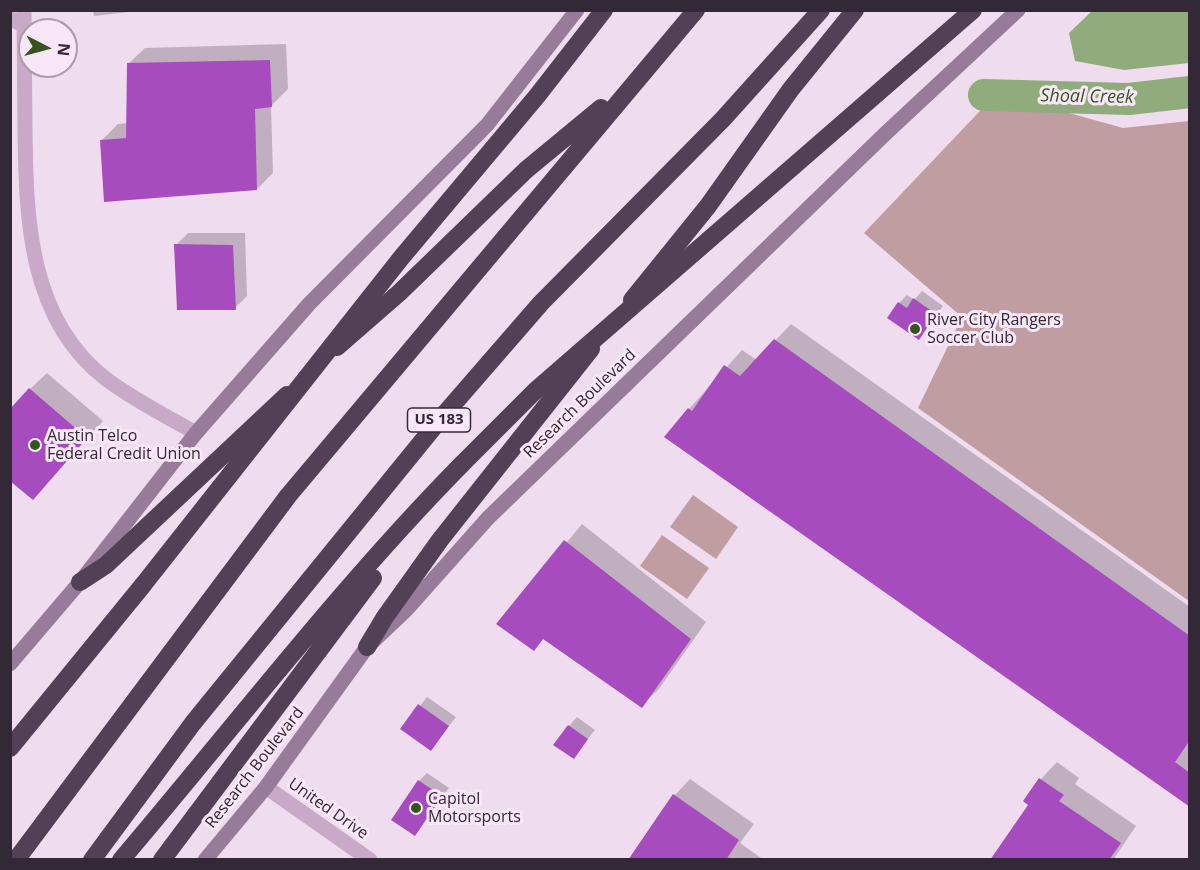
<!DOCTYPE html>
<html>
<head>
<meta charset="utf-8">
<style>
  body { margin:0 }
  #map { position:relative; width:1200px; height:870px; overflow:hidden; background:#f0dcef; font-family:"Open Sans",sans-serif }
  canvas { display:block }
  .frame { position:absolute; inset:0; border:12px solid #332835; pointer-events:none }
  .north { position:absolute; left:18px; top:18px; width:60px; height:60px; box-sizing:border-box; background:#f8e8f7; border:2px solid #a99ba9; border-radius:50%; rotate:96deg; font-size:16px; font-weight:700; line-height:24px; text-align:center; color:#332835 }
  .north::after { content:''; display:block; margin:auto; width:21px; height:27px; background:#355420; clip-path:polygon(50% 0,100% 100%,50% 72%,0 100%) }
</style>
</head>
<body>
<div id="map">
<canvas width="1200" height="870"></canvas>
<div class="frame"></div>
<div class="north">N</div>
</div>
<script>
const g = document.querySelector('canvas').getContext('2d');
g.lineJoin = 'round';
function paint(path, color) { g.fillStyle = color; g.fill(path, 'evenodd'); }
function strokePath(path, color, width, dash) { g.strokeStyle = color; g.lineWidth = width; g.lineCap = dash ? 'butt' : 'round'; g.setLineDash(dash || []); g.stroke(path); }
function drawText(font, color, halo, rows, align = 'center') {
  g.font = font + ' "Open Sans",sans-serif'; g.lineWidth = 6; g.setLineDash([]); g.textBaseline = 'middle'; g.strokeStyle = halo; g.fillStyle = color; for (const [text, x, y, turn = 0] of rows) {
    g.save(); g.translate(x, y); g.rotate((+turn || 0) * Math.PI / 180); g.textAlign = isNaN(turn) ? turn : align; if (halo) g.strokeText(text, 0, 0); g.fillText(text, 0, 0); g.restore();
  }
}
paint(new Path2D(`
  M 997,93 L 1123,128 L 1189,121 L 1189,601 L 918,408 L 962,317 L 864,233 Z
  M 693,495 L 738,527 L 716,559 L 670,527 Z
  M 662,535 L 709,568 L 687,599 L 640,566 Z`), '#bf9da1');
paint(new Path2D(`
  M 1092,11 L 1189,11 L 1189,63 L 1124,70 L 1075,61 L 1069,33 Z`), '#90ac7d');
paint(new Path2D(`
  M 93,10 L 146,10 L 94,16 Z
  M 286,44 L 288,89 L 271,106 L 273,173 L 257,189 L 102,140 L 118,124 L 128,123 L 128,64 L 145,48 Z
  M 188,233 L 245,233 L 247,296 L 235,308 L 176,245 Z
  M 922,291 L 943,306 L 919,338 L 899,303 L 907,295 L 914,300 Z
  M 791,324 L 1190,607 L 1190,797 L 689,409 L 742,350 L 757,360 Z
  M 47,373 L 103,421 L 33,498 L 30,389 Z
  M 582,524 L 706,622 L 658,690 L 641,706 L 544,638 L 533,649 L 499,624 Z
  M 427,697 L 456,717 L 431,749 L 402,729 Z
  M 577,717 L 595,730 L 573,757 L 569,726 Z
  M 1057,762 L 1079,778 L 1075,784 L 1136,826 L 1113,860 L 991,860 L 1030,804 L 1025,801 L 1041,779 Z
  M 427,773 L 449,788 L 415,834 L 419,781 Z
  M 690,779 L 754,824 L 740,843 L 764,860 L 629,860 L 675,795 Z`), '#0003');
strokePath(new Path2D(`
  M 984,95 L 1129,99 L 1190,92`), '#90ac7d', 32);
paint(new Path2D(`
  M 270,60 L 272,107 L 255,109 L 257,190 L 104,202 L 100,140 L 126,138 L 127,63 Z
  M 174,244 L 233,245 L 236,310 L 177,310 Z
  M 913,298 L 936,314 L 919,340 L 887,318 L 898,302 L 907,308 Z
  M 774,339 L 1190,636 L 1190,740 L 1175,762 L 1190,773 L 1190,807 L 664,437 L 688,408 L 692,411 L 724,365 L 740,376 Z
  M 29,388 L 87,438 L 33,500 L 10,481 L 10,409 Z
  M 564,540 L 691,639 L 642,708 L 543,639 L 534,651 L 496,624 Z
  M 418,704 L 449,726 L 431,751 L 400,729 Z
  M 568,725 L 588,739 L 574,759 L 553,745 Z
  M 1039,778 L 1064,795 L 1059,801 L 1121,843 L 1109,860 L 990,860 L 1028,805 L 1023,801 Z
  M 418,780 L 442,796 L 415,836 L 391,820 Z
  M 673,794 L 739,840 L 726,860 L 628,860 Z`), '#a64cbe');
strokePath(new Path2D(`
  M 10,18 L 24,26
  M 266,787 L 370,860`), '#c8a9c8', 15);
strokePath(new Path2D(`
  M 24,10 C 24,50 25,89 25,129 C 26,217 28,319 106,379 C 134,400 166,416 196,433`), '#c8a9c8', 15);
strokePath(new Path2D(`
  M 10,664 L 80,582 L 196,433 L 309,304 L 487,125 L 577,10
  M 205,860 L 266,787 L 367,647 L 407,609 L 488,518 L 886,133 L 1018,10`), '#987a9b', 15);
strokePath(new Path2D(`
  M 632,300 L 708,206 L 791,89 L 855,10
  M 337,347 L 399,293 L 526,170 L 601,108
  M 80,582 L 106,565 L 287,395
  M 367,647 L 385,617 L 440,540 L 591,349
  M 10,748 L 143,585
  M 16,860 L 288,496 L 696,10
  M 92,860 L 193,723 L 442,417 L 541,303 L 723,119 L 821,10
  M 121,860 C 234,727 340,588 462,464
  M 162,860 L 373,578`), '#524056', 18);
strokePath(new Path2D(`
  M 462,464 L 535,391 L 973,10
  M 143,585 L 401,258 L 537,96 L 604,10`), '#524056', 18);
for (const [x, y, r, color] of [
  [915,329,6,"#355420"],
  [35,445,6,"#355420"],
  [416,808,6,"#355420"]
]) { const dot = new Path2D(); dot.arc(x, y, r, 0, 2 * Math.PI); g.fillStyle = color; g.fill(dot); strokePath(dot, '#f8e8f7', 2); }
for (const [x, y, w] of [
  [439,420,63]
]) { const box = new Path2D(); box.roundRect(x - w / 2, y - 12, w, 24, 4.5); g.fillStyle = '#f8e8f7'; g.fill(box); strokePath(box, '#332835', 1.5); }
drawText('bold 15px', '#332835', null, [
  ["US 183",439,420]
]);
drawText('16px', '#332835', '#f8e8f7', [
  ["River City Rangers",927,320],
  ["Soccer Club",927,338],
  ["Austin Telco",47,436],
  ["Federal Credit Union",47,454],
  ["Capitol",428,799],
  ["Motorsports",428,817]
], 'left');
drawText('16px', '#332835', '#f8e8f7', [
  ["Research Boulevard",580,404,-44],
  ["Research Boulevard",255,768,-52],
  ["United Drive",328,809,35]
]);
drawText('italic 18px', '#355420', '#f8e8f7', [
  ["Shoal Creek",1087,97,1]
]);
</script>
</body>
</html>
